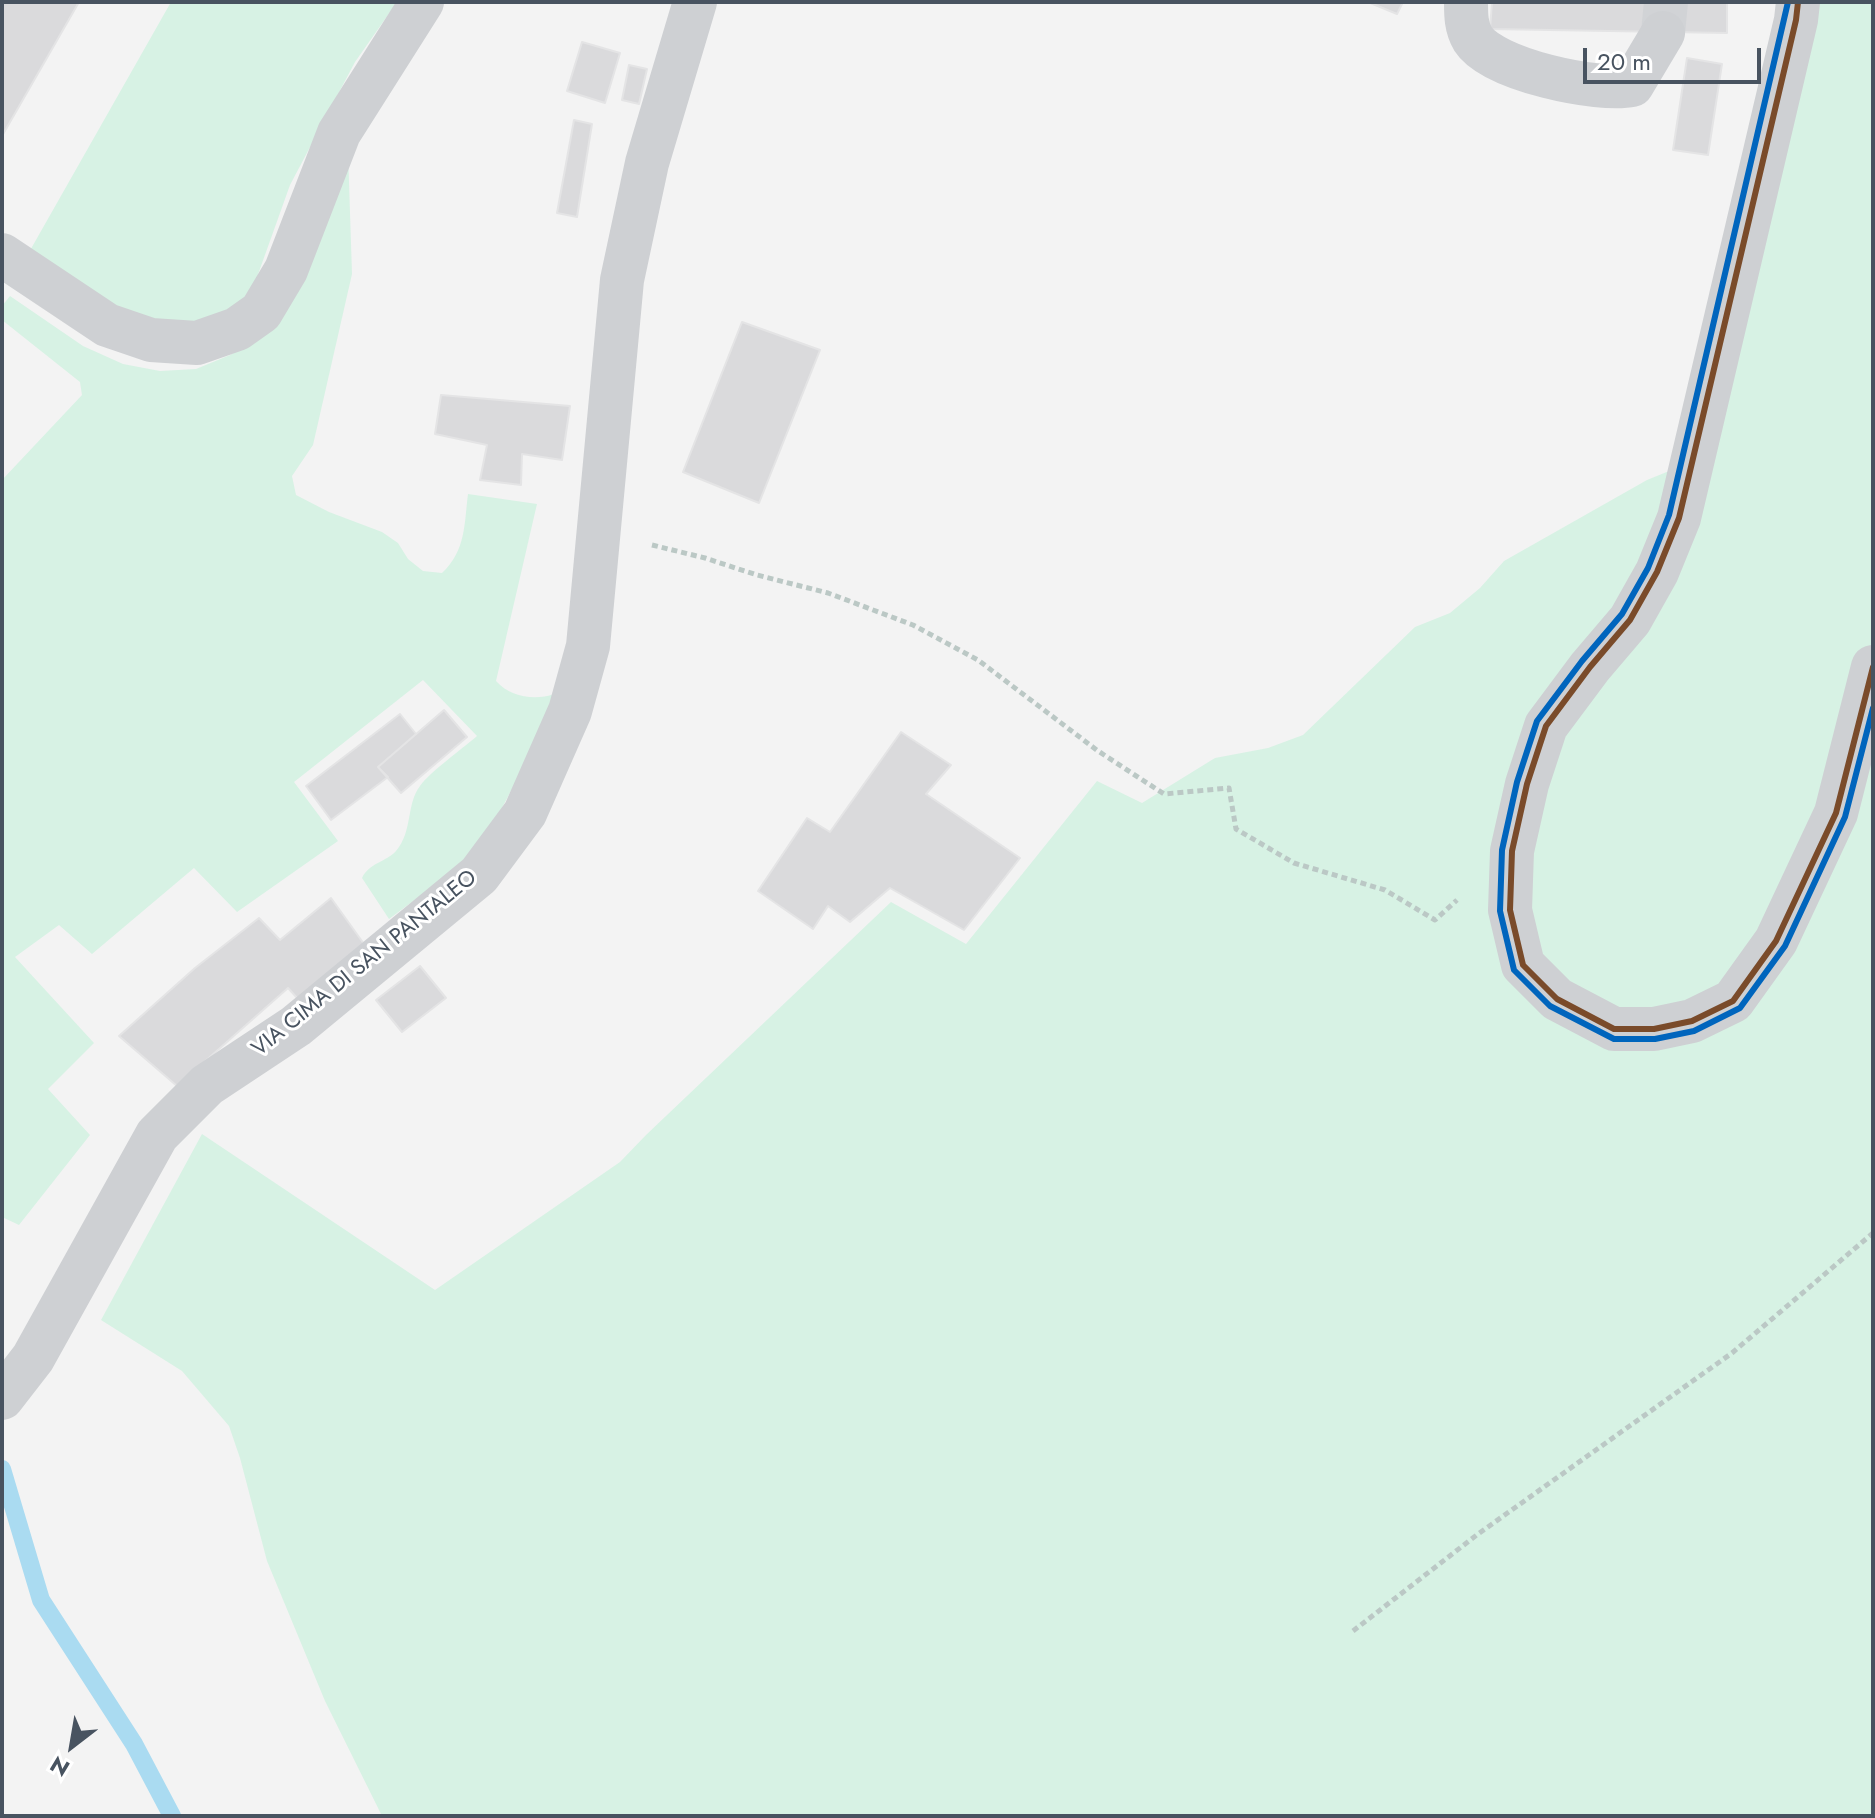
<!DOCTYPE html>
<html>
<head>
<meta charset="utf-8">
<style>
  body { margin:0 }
  #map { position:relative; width:1875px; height:1818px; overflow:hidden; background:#f3f3f3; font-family:Jost,sans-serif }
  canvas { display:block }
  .frame { position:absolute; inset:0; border:4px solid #485360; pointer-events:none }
  .north { position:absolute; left:32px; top:1706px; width:80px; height:80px; -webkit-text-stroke:6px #fff; paint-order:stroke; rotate:211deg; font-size:22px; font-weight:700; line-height:32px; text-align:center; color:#485360 }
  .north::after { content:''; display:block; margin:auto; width:28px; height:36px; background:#485360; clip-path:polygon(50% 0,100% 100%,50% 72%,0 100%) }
  .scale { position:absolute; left:1583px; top:48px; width:178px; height:36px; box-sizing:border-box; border:4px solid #485360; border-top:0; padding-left:10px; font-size:24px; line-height:28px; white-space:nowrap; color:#485360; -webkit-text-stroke:6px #fff; paint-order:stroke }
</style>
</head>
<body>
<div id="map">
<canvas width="1875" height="1818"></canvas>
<div class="frame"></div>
<div class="north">N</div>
<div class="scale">20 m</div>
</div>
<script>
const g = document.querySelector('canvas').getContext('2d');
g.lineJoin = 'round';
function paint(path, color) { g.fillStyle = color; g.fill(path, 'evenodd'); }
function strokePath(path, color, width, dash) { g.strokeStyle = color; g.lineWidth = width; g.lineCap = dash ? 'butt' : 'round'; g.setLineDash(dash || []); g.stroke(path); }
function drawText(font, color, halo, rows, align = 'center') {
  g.font = font + ' Jost,sans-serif'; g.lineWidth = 6; g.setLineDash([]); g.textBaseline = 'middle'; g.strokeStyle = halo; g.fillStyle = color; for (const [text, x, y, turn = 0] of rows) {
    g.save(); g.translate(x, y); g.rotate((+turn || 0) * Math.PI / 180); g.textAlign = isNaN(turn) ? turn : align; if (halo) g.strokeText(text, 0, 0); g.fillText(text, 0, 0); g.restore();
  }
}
paint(new Path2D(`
  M 171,2 L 397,2 L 355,62 L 290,185 L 251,294 L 207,328 L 151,331 L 28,254 Z
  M 1818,2 L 1873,2 L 1873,1816 L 382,1816 L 325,1701 L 267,1561 L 240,1458 L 229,1426 L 182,1371 L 101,1320 L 202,1134 L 435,1290 L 620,1162 L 646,1135 L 891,902 L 966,944 L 1097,781 L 1142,803 L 1215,758 L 1268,748 L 1303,735 L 1415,627 L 1450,613 L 1480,588 L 1504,561 L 1647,480 L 1711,454 Z
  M 348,151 L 352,274 L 313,445 L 292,476 L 296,495 L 329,512 L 382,532 L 398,543 L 408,559 L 423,571 L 442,573 C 466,550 464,525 468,494 L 537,504 L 496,681 C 510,697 535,701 554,694 L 521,772 L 478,853 L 389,919 L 362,878 C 369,863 386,862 396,851 C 413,831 406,804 420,786 C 431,771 461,750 477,736 L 423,680 L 294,782 L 338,841 L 237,912 L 194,868 L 92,954 L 59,925 L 15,957 L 94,1043 L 48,1089 L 90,1135 L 19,1225 L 2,1217 L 2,480 L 82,395 L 80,382 L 2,320 L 2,306 L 10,296 L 83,346 L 123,364 L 160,371 L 196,369 L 230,355 L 262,336 Z`), '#d7f2e4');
strokePath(new Path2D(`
  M 2,1469 L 41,1600 L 134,1744 L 172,1816`), '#aadbf1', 18);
const building = new Path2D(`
  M 2,2 L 79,2 L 2,136 Z
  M 1368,2 L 1403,2 L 1397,14 Z
  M 1492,2 L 1727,2 L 1727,33 L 1490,29 Z
  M 582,42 L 620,53 L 605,103 L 567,91 Z
  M 1687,58 L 1722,64 L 1708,155 L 1673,150 Z
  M 629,65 L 647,69 L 639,104 L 622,100 Z
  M 574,120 L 592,124 L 577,217 L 557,213 Z
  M 742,322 L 820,350 L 759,503 L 683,472 Z
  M 441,395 L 570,406 L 562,460 L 522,454 L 521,485 L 480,480 L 487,445 L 435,434 Z
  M 444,710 L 467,737 L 401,793 L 378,767 Z
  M 400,714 L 416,734 L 378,767 L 388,777 L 331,820 L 306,786 Z
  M 901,732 L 951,765 L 926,794 L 1020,858 L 964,930 L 890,888 L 850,922 L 828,906 L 813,929 L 758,891 L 807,818 L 830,832 Z
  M 331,898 L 364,944 L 299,1000 L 288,988 L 177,1086 L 119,1036 L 195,968 L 259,918 L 280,940 Z
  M 420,966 L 446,998 L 402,1032 L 376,1000 Z`);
paint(building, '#dadadc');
strokePath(building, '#e4e4e5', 2);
strokePath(new Path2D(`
  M 1663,33 L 1666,2`), '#d1d3d6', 44, [44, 22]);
strokePath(new Path2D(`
  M 652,545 L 705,558 L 757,575 L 828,593 L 913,625 L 978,660 L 1098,751 L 1164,794 L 1229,788 L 1236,829 L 1294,863 L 1385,890 L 1435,920 L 1457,900
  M 1353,1631 L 1478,1534 L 1732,1353 L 1873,1233`), '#bbc8c5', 5, [6, 4]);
strokePath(new Path2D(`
  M 1466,2 C 1466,15 1466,27 1473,39 C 1493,70 1598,92 1632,85 L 1663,33
  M 1798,2 L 1796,20 L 1679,518 L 1657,572 L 1630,620 L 1590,667 L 1546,726 L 1527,784 L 1512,851 L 1510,910 L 1523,965 L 1557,999 L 1614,1029 L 1654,1029 L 1692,1021 L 1733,1001 L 1776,941 L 1836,813 L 1873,667
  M 2,255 L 107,325 L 151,340 L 197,343 L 237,329 L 261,312 L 286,270 L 339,133 L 422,2
  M 2,1398 L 33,1358 L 157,1135 L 207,1085 L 296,1026 L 479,875 L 525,813 L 570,711 L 588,646 L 622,280 L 647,163 L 695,2`), '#ced0d3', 44);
strokePath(new Path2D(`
  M 1798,2 L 1796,20 L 1679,518 L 1657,572 L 1630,620 L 1590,667 L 1546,726 L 1527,784 L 1512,851 L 1510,910 L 1523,965 L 1557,999 L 1614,1029 L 1654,1029 L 1692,1021 L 1733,1001 L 1776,941 L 1836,813 L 1873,667`), '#7a4b2a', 6);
strokePath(new Path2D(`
  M 1788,2 L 1669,515 L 1648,568 L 1622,614 L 1582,661 L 1537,721 L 1517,782 L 1502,850 L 1500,911 L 1514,970 L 1550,1006 L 1614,1039 L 1655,1039 L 1694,1031 L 1740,1008 L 1785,946 L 1845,817 L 1873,708`), '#0065bd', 6);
drawText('22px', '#485360', '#fff', [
  ["VIA CIMA DI SAN PANTALEO",365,964,-39]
]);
</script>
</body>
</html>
